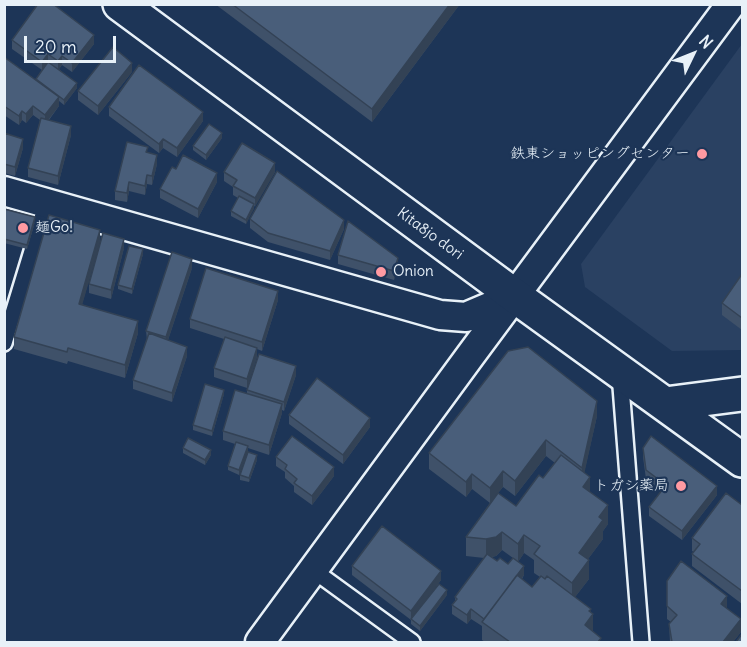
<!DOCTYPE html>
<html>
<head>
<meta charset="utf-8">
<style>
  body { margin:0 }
  #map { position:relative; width:747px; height:647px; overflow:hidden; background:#1d3557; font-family:Delius,sans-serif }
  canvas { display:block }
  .frame { position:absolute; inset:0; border:6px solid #e8f1f8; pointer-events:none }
  .north { position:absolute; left:663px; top:24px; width:60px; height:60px; -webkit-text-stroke:4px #1d3557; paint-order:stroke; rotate:47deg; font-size:16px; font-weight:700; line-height:24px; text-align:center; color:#e8f1f8 }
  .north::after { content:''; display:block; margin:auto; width:21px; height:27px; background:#e8f1f8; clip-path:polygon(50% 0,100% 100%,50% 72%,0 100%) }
  .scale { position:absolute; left:24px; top:36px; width:92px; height:27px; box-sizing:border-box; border:3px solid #e8f1f8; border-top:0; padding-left:8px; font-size:18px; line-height:21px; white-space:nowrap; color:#e8f1f8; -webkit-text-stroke:4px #1d3557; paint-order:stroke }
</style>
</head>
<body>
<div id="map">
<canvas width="747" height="647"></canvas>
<div class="frame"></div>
<div class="north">N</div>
<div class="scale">20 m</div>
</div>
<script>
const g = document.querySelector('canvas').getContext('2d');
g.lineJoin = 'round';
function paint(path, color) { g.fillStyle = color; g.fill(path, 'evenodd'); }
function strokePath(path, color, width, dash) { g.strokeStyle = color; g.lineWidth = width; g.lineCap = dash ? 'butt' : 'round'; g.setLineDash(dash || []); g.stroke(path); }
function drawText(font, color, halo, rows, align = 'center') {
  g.font = font + ' Delius,"Klee One",sans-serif'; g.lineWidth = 4.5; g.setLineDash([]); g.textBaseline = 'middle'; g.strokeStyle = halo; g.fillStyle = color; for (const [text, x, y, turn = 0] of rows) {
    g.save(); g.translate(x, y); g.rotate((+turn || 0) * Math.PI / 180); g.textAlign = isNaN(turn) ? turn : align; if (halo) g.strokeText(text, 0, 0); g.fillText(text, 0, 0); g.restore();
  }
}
paint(new Path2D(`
  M 742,44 L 742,350 L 672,351 L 585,287 L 581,264 Z`), '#2a4162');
const lane = new Path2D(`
  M 4,343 L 47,202
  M 620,374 L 641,642
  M 313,570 L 412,642`);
const street = new Path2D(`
  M 4,191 L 440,315 L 466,317 L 513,297
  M 260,642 L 470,356 L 731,4`);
const secondary = new Path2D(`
  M 120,4 L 515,296 L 742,460
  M 665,404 L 742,394`);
strokePath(lane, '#e8f1f8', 20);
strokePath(street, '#e8f1f8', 33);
strokePath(secondary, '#e8f1f8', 38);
strokePath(lane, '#1d3557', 15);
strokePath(street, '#1d3557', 28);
strokePath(secondary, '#1d3557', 33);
paint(new Path2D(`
  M 215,4 L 460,4 L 372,122 Z
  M 12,40 L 94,44 L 72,72 L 62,65 L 59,69 L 77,88 L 64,105 L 59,101 L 59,106 L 49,120 L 71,135 L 58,185 L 28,177 L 28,168 L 40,120 L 33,115 L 26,123 L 22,120 L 19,125 L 4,115 L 4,57 L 36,80 L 42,70 L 12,49 Z
  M 132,72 L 98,115 L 78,100 L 78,91 Z
  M 109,107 L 203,121 L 177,157 L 163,148 L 159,153 L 109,116 Z
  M 4,133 L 23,148 L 15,176 L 4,173 Z
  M 222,138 L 206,160 L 193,150 L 193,146 Z
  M 148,152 L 157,164 L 152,185 L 147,184 L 145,195 L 129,191 L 127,202 L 115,200 L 115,191 Z
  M 176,169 L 217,182 L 198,218 L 160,198 L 160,189 Z
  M 224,172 L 275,172 L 254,207 L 246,224 L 231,216 L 231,211 L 238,198 L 233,195 L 233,187 L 224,181 Z
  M 4,209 L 35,222 L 27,249 L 4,243 Z
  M 250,219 L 344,229 L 330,260 L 268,242 L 250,228 Z
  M 100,243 L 82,304 L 138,333 L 125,378 L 68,361 L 67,364 L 14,349 L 14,337 Z
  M 124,248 L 111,299 L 89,293 L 89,284 Z
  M 143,254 L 132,294 L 118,289 L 118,285 Z
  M 338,255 L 398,267 L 394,280 L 338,264 Z
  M 192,268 L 168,340 L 187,356 L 172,402 L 133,389 L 133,380 L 147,340 L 146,331 Z
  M 742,274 L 742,330 L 722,315 L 722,303 Z
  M 278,300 L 262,351 L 257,349 L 257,357 L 247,388 L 214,377 L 214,368 L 224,339 L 190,328 L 190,319 Z
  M 296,375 L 284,411 L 282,410 L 282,413 L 269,455 L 248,448 L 248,451 L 239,475 L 228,470 L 228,466 L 235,444 L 223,440 L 223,431 L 247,394 L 247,390 Z
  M 224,394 L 212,436 L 193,430 L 193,425 Z
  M 289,415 L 370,427 L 343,464 L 289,424 Z
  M 597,416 L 584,473 L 590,492 L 608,524 L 603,531 L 603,539 L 588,559 L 589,579 L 575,597 L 591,612 L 593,632 L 601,642 L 485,642 L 482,640 L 482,626 L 471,619 L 467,624 L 452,614 L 452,605 L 455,601 L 455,597 L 484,558 L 466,556 L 466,537 L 490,503 L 472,489 L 466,497 L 429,469 L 429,453 ZM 546,456 L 555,463 L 543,478 L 516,506 L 498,493 L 503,487 L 515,496 ZM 502,550 L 513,558 L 508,564 L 497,561 L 492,557 L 496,556 ZM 524,553 L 534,560 L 534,573 L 540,577 L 532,587 L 522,579 L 524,575 L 518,562 Z
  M 183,448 L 211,455 L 205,465 L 183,453 Z
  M 643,448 L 717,495 L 682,540 L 649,516 L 649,507 L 662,491 L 646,479 L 643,457 Z
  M 276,457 L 334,476 L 312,505 L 294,492 L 294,486 L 285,478 L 285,472 L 276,466 Z
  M 257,460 L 249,482 L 240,480 L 240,475 Z
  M 742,505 L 742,604 L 692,566 L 692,554 L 694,552 L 692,551 L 692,538 Z
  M 352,566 L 441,580 L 421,607 L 447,595 L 420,631 L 411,624 L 411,620 L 352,575 Z
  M 667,581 L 727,608 L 741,632 L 733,642 L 670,642 L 669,624 L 671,622 L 667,619 Z`), '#3f5169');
paint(new Path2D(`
  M 450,4 L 460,4 L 372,122 L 372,109 Z
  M 94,35 L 94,44 L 72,72 L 72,63 Z
  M 48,54 L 48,63 L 42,71 L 42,62 Z
  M 62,56 L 62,65 L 58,70 L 58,61 Z
  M 132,63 L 132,72 L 98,115 L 98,106 Z
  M 77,83 L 77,88 L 64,105 L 64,100 Z
  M 59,97 L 59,106 L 45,124 L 45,115 Z
  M 33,106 L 33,115 L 26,123 L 26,114 Z
  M 22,111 L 22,120 L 19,125 L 19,116 Z
  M 203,112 L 203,121 L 177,157 L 177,148 Z
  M 71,126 L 71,135 L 58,185 L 58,176 Z
  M 222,133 L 222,138 L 206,160 L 206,155 Z
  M 23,139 L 23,148 L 15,176 L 15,167 Z
  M 163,139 L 163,148 L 159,153 L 159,144 Z
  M 157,155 L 157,164 L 152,185 L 152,176 Z
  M 275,163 L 275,172 L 255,207 L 255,198 Z
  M 217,173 L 217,182 L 198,218 L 198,209 Z
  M 147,175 L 147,184 L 145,195 L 145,186 Z
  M 129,182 L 129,191 L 127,202 L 127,193 Z
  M 254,204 L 254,209 L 246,224 L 246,220 Z
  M 35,217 L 35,222 L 27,249 L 27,245 Z
  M 344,220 L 344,229 L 330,260 L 330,251 Z
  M 100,230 L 100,243 L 79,316 L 79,304 Z
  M 124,239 L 124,248 L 111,299 L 111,290 Z
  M 143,249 L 143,254 L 132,294 L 132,289 Z
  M 398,258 L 398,267 L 394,280 L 394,271 Z
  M 192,259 L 192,268 L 166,346 L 166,337 Z
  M 278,291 L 278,300 L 262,351 L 262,342 Z
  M 138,321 L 138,333 L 125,378 L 125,365 Z
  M 187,347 L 187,356 L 172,402 L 172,393 Z
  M 257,348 L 257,357 L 247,388 L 247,379 Z
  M 296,366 L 296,375 L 284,411 L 284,402 Z
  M 224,390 L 224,394 L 212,436 L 212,431 Z
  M 597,401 L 597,416 L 582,484 L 582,468 Z
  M 282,404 L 282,413 L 269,455 L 269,445 Z
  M 370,418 L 370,427 L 343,464 L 343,455 Z
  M 546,440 L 546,456 L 515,496 L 515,481 Z
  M 248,446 L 248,451 L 239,475 L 239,470 Z
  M 211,450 L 211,455 L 205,465 L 205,460 Z
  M 257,455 L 257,460 L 249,482 L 249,478 Z
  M 334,467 L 334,476 L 312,505 L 312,496 Z
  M 503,471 L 503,487 L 490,503 L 490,488 Z
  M 472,474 L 472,489 L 466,497 L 466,482 Z
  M 590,477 L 590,495 L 583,487 Z
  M 717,486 L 717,495 L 682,540 L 682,531 Z
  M 608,505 L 608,524 L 603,531 L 603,539 L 579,571 L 579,553 L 599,517 Z
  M 502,532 L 502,550 L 496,556 L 486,558 L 486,539 Z
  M 524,535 L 524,553 L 518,562 L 518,544 Z
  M 589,560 L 589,579 L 572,601 L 572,583 Z
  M 524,566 L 524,575 L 487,626 L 485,620 Z
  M 441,571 L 441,580 L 411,620 L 411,611 Z
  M 447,590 L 447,595 L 420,631 L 420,626 Z
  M 727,596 L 727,608 L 721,604 Z
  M 471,609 L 471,619 L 467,624 L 467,615 Z
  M 591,609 L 591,618 L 593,614 L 593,632 L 585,625 Z
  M 741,619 L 741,632 L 733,642 L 723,642 Z`), '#334255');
const building = new Path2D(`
  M 38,4 L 53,4 L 94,35 L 72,63 L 62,56 L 58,61 L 48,54 L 42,62 L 12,40 Z
  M 232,4 L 450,4 L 372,109 Z
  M 113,47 L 132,63 L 98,106 L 78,91 Z
  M 4,57 L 59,97 L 45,115 L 33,106 L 26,114 L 22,111 L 19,116 L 4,106 Z
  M 48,62 L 77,83 L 64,100 L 36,79 Z
  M 139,65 L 203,112 L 177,148 L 163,139 L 159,144 L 109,107 Z
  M 41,118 L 71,126 L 58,176 L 28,168 Z
  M 209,124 L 222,133 L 206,155 L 193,146 Z
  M 4,133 L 23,139 L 15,167 L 4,164 Z
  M 127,142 L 148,147 L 146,152 L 157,155 L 152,176 L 147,175 L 145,186 L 129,182 L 127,193 L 115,191 Z
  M 242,143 L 275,163 L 255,198 L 233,186 L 237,180 L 224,172 Z
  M 183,155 L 217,173 L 198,209 L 160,189 L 172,167 L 176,169 Z
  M 277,171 L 344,220 L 330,251 L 268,233 L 250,219 Z
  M 239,196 L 254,204 L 246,220 L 231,211 Z
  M 4,209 L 35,217 L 27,245 L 4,239 Z
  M 49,215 L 100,230 L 79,304 L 138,321 L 125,365 L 68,348 L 67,352 L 14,337 Z
  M 348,221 L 398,258 L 394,271 L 338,255 Z
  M 103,233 L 124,239 L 111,290 L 89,284 Z
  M 129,246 L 143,249 L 132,289 L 118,285 Z
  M 172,252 L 192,259 L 166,337 L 146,331 Z
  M 206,268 L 278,291 L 262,342 L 190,319 Z
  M 742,274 L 742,318 L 722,303 Z
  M 149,333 L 187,347 L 172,393 L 133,380 Z
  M 225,337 L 257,348 L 247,379 L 214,368 Z
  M 528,347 L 597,401 L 582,468 L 546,440 L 515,481 L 503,471 L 490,488 L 472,474 L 466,482 L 429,453 L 508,351 Z
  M 259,354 L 296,366 L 284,402 L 247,390 Z
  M 317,378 L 370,418 L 343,455 L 289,415 Z
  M 205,384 L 224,390 L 212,431 L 193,425 Z
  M 235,390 L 282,404 L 269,445 L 223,431 Z
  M 292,436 L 334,467 L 312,496 L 294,483 L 297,479 L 285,469 L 287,465 L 276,457 Z
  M 651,436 L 717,486 L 682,531 L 649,507 L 666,485 L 646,470 L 643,448 Z
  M 188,438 L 211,450 L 205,460 L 183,448 Z
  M 236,442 L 248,446 L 239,470 L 228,466 Z
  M 248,452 L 257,455 L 249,478 L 240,475 Z
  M 561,455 L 590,477 L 583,487 L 608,505 L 599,517 L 603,520 L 579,553 L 589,560 L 572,583 L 534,554 L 540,546 L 524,535 L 518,544 L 502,532 L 496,537 L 486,539 L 466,537 L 498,493 L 516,506 L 539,475 L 543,478 Z
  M 726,493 L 742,505 L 742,591 L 692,554 L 700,544 L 692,538 Z
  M 382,526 L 441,571 L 411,611 L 352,566 Z
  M 487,554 L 497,561 L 500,558 L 508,564 L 513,558 L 524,566 L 484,619 L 471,609 L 467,615 L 452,605 L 457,599 L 455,597 Z
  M 681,561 L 727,596 L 721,604 L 741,619 L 723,642 L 672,642 L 669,624 L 677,615 L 667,606 L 667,581 Z
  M 517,575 L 532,587 L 541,576 L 545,579 L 547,576 L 591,609 L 589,611 L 593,614 L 585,625 L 601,638 L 598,642 L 599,642 L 510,642 L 482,622 Z
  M 439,584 L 447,590 L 420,626 L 411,619 Z
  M 742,634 L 742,642 L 736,642 Z`);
paint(building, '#495e7a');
strokePath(building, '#334255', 1.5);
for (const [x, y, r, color] of [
  [702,154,6,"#ff9aa2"],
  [23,228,6,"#ff9aa2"],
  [381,272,6,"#ff9aa2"],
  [681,486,6,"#ff9aa2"]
]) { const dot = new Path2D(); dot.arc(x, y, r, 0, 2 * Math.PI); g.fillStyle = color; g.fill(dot); strokePath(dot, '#1d3557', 2); }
drawText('15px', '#e8f1f8', '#1d3557', [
  ["鉄東ショッピングセンター",690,154],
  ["麺Go!",35,228,"left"],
  ["Onion",393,272,"left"],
  ["トガシ薬局",669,486]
], 'right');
drawText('15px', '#e8f1f8', '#1d3557', [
  ["Kita8jo dori",430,234,36]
]);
</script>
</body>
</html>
